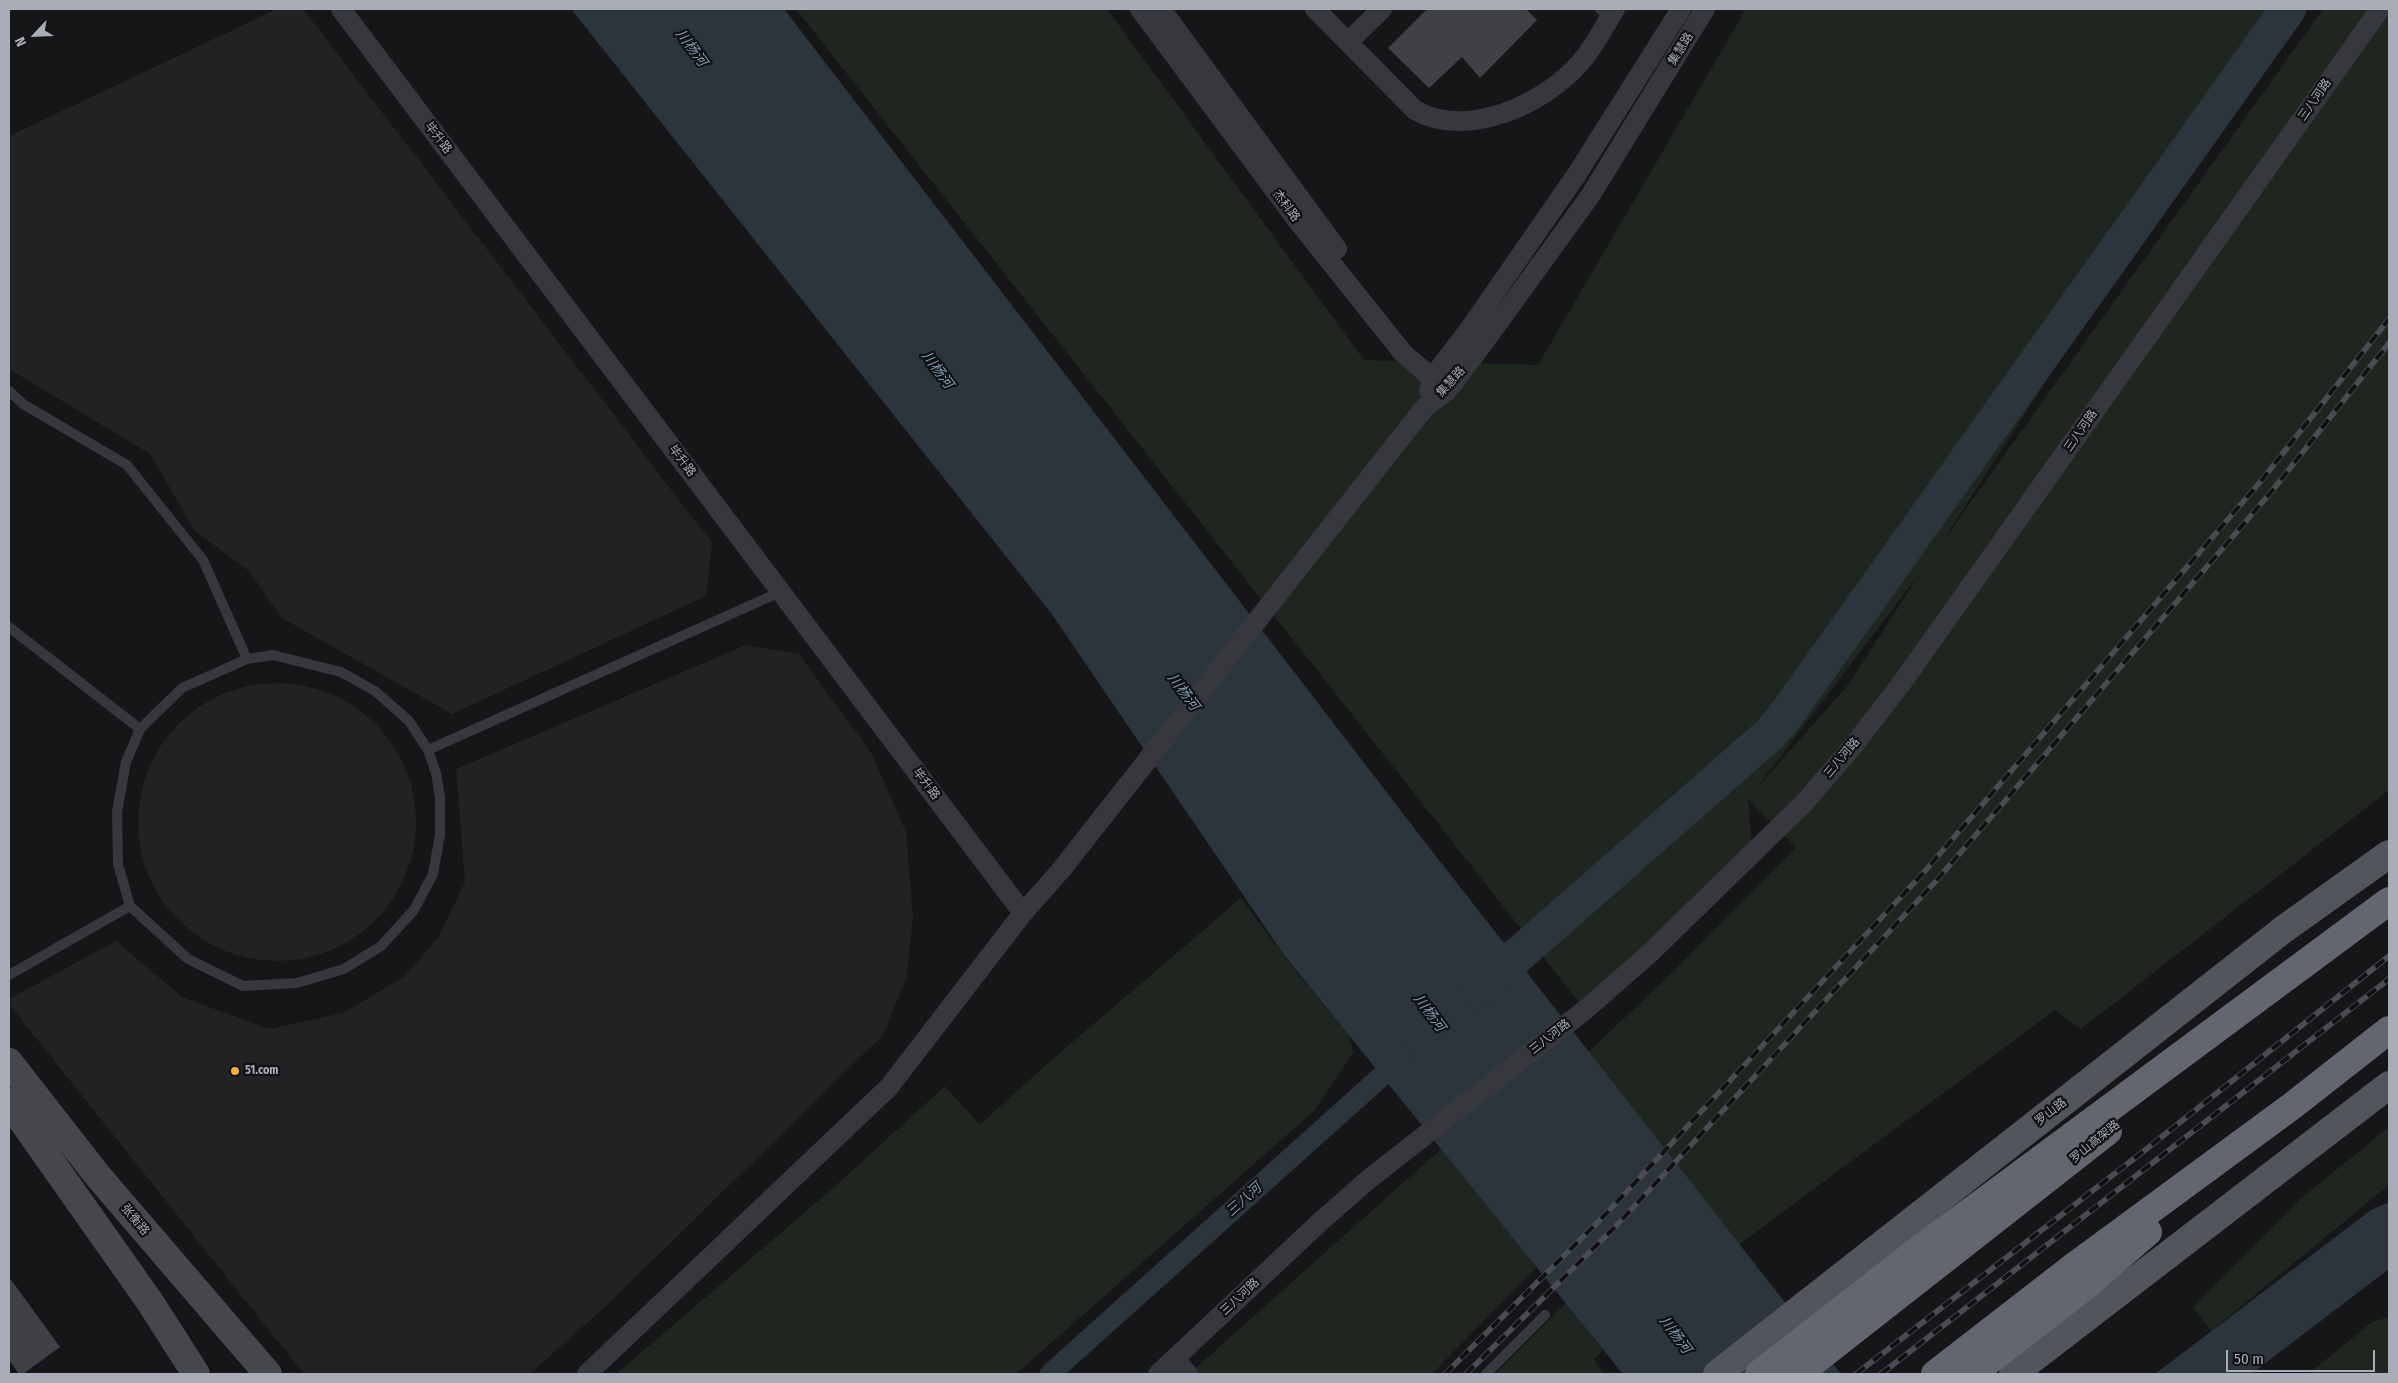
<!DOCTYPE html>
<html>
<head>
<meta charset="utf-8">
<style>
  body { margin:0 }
  #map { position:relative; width:2398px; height:1383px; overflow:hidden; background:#161618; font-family:"Fira Sans Condensed",sans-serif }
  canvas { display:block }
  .frame { position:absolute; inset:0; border:10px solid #a8adb8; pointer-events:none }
  .north { position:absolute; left:10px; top:10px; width:50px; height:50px; -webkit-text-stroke:4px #111113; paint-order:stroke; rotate:245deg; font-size:14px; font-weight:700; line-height:20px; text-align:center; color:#a8adb8 }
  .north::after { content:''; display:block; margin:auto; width:18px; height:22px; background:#a8adb8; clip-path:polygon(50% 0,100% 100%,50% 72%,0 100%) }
  .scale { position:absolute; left:2226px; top:1350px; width:149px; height:22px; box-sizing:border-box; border:2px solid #a8adb8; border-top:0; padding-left:6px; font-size:15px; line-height:18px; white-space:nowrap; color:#a8adb8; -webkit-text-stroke:4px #111113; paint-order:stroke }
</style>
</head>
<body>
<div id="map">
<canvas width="2398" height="1383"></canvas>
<div class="frame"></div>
<div class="north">N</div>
<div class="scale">50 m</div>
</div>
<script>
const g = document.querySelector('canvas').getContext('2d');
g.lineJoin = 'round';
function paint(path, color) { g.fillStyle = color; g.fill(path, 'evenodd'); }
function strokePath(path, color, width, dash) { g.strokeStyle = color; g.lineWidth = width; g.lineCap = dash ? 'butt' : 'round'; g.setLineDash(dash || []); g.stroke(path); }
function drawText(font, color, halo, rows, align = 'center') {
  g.font = font + ' "Fira Sans Condensed","Noto Sans SC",sans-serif'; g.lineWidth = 4.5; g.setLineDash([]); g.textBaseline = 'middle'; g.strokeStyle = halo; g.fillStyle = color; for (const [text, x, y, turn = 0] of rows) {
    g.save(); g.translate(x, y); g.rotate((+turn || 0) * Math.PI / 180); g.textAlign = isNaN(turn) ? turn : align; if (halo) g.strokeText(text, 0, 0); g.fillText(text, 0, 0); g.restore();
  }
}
paint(new Path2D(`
  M 277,9 L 303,9 L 712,543 L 706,596 L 452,714 L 282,618 L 249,571 L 195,531 L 150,454 L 9,369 L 9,136 Z
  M 746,645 L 799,654 L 871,753 L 906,832 L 913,917 L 907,976 L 883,1035 L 608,1304 L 530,1374 L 304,1374 L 9,1004 L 9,999 L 116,941 L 182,997 L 269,1029 L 343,1013 L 404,977 L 438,938 L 465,882 L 456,769 Z
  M138 822a139 139 0 1 1 278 0a139 139 0 1 1-278 0Z`), '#222225');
paint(new Path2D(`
  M 796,9 L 1107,9 L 1364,360 L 1538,365 L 1746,9 L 2287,9 L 1938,548 L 2323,9 L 2389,9 L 2389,790 L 2081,1029 L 2055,1010 L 1736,1247 L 1580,1060 L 1674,971 L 1796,847 L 1748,799 L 1753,854 L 1585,1010 ZM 1921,572 L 1848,685 L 1755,790 Z
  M 1241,898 L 1290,964 L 1348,1034 L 1354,1052 L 1314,1111 L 1016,1374 L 616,1374 L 832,1189 L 945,1086 L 980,1125 C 1064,1046 1154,974 1241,898 Z
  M 2389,1127 L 2389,1185 L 2211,1331 L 2193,1307 L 2299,1200 Z
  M 1441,1149 L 1537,1267 L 1432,1374 L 1189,1374 Z
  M 1566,1303 L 1603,1350 L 1594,1360 L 1604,1374 L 1495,1374 Z
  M 2389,1317 L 2389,1374 L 2308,1374 L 2372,1322 Z`), '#1e261f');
paint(new Path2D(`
  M 571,9 L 784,9 L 1428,846 L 1841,1374 L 1623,1374 L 1284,955 L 1051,613 Z
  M 2389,1202 L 2389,1269 L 2251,1374 L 2155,1374 L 2371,1210 Z`), '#2c353c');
strokePath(new Path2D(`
  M 1050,1374 L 1403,1057`), '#2c353c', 21);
strokePath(new Path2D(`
  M 1477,991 L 1770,734 L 1783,719 L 2288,9`), '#2c353c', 36);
paint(new Path2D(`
  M 1427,9 L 1526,9 L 1537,20 L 1480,78 L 1462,57 L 1429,88 L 1388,48 Z
  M 9,1277 L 60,1347 L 23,1374 L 19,1374 L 9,1360 Z`), '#404145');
strokePath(new Path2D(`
  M 1600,9 L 1609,18
  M 9,391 L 23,404 L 127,465 L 203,560 L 247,659 L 182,688 L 140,729 L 9,627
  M 140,729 L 126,762 L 117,812 L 118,864 L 130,906 L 188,959 L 243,986 L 297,983 L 344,969 L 381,946 L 414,910 L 433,874 L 440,835 L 440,797 L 436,773 L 428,750 L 409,721 L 375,691 L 341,672 L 273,655 L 247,659
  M 428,750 L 780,592
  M 9,975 L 130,906
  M 1486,1374 L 1545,1315`), '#37383d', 10);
strokePath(new Path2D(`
  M 341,9 L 1023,913
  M 1140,9 L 1297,220 L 1403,353 L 1447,391
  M 1161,9 L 1337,249
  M 1315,9 L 1415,110 C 1467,140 1544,104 1580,63 C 1594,47 1604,27 1615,9
  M 1348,42 L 1382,9
  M 1429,391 L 1432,378 L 1471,327 L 1577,174 L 1681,9
  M 1175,1359 L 1188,1374
  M 587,1374 L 889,1087 L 1023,913 L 1061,870 L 1425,407 L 1447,391 L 1482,345 L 1590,196 L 1705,9
  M 1158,1374 L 1320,1222 L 1369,1179 L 1585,1010 L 1649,954 L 1804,803 L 1853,746 L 1901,684 L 2380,9`), '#37383d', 20);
strokePath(new Path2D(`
  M 9,1062 L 98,1176 L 268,1374
  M 9,1102 L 150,1302 L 196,1374`), '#45474d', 28);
strokePath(new Path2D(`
  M 1717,1374 L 2284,929 L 2389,854
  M 2013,1374 L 2389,1085`), '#53555c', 28);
strokePath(new Path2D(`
  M 1759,1374 L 1917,1251 L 2389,901
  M 1798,1374 L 2108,1131
  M 1935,1374 L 2073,1267 L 2292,1106 L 2389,1030
  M 1972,1374 L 2087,1285 L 2148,1232`), '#63666e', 28);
const rail = new Path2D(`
  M 1445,1374 L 1604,1216 L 1925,871 L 2261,481 L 2389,319
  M 1466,1374 L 1615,1227 L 1936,881 L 2272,491 L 2389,343
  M 1856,1374 L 2149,1147 L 2389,956
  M 1881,1374 L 2389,979`);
strokePath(rail, '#4a4c52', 5.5);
strokePath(rail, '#111113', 4, [11]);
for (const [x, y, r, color] of [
  [235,1071,5,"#f2b134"]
]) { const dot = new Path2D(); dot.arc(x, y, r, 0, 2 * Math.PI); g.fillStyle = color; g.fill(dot); strokePath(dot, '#111113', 2); }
drawText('12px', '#a8adb8', '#111113', [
  ["集慧路",1681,49,-58],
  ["三八河路",2315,100,-55],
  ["毕升路",438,138,53],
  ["杰科路",1286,206,53],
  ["集慧路",1451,382,-48],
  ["三八河路",2081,431,-55],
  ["毕升路",682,461,53],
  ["三八河路",1842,758,-50],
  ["毕升路",926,784,53],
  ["三八河路",1550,1037,-38],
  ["罗山路",2051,1112,-38],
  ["罗山高架路",2095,1142,-39],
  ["张衡路",135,1220,50],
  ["三八河路",1240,1297,-43]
]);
drawText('bold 12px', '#a8adb8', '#111113', [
  ["51.com",245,1071]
], 'left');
drawText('italic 14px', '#7f9bb3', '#111113', [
  ["川杨河",691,48,53],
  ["川杨河",937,370,53],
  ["川杨河",1183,692,53],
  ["川杨河",1429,1013,53],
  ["三八河",1244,1200,-42],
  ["川杨河",1675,1335,53]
]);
</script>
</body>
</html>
